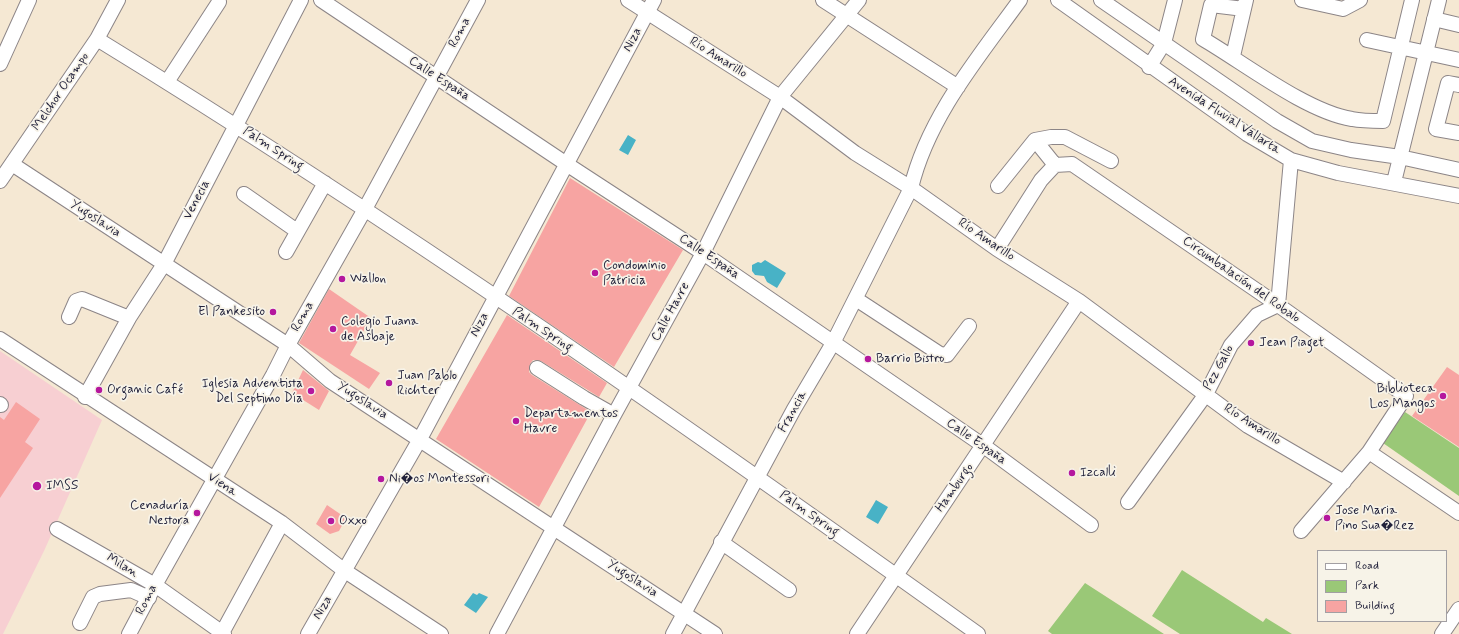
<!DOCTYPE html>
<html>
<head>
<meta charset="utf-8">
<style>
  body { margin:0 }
  #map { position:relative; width:1459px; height:634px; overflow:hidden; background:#f5e8d3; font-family:Mynerve,sans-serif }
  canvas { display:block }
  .legend { position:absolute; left:1317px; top:550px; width:130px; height:72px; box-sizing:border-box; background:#f7f3e8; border:1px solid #a29fa3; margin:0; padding:5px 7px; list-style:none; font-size:12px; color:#22223b }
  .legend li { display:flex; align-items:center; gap:8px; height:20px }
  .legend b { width:20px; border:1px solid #a29fa3 }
</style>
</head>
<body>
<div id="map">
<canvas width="1459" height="634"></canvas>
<ul class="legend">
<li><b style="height:5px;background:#fff"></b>Road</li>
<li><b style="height:11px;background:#9ac877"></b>Park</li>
<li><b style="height:11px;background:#f7a4a2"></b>Building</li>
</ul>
</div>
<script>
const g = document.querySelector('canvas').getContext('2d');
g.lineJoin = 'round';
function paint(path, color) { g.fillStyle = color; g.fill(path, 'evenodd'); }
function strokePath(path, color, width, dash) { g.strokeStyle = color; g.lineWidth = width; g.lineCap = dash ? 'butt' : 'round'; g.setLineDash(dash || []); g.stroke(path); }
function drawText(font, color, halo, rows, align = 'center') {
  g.font = font + ' Mynerve,sans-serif'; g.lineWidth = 3.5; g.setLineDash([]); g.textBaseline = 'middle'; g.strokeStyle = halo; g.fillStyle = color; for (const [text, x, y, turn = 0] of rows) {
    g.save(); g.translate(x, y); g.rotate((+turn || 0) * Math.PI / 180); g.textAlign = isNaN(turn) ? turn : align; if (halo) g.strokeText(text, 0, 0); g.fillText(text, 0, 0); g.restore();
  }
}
paint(new Path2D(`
  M 0,351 L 102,420 L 44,551 L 3,634 L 0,634 Z`), '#f7cfd2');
paint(new Path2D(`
  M 1405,412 L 1459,448 L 1459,496 L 1383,443 Z
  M 1182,570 L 1263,622 L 1266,618 L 1292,634 L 1180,634 L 1152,616 Z
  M 1085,583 L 1164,634 L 1052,634 L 1048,631 Z`), '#9ac877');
paint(new Path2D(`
  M 628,135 L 636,140 L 628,155 L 619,150 Z
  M 765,260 L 786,273 L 777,288 L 767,282 L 764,276 L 755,275 L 752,271 L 752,265 L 758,262 L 761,263 Z
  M 876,500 L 888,507 L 878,524 L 866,517 Z
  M 473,593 L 477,595 L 479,593 L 488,597 L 476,613 L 464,605 Z`), '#48b2c6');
paint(new Path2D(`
  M 570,178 L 683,250 L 614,367 L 509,296 Z
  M 329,289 L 371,318 L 350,355 L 380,373 L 369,389 L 299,343 Z
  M 507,315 L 607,383 L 599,397 L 541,361 L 533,360 L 530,364 L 529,372 L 532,375 L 591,412 L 539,507 L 436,439 Z
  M 1447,367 L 1459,375 L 1459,447 L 1412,416 Z
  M 303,370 L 329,391 L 319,410 L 292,393 Z
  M 16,402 L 40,419 L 25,442 L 33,448 L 0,498 L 0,417 L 4,420 Z
  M 327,505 L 346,518 L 339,531 L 330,534 L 316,524 Z`), '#f7a4a2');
const minor = new Path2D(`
  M 321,0 L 568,165 L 703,253 L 984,446 L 1091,525
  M 628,0 L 780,97 L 855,153 L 911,188 L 997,249 L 1079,301 L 1248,426 L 1344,482
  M 823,0 L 958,87
  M 1058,0 L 1247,134 L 1291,160 L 1338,173 L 1459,196
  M 1101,0 L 1277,121 L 1312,141 L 1351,150 L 1400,157 L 1459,170
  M 1302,0 L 1343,9 L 1360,0
  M 1244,9 L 1211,5 L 1203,39 C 1244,63 1307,112 1352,119 C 1362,121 1373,121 1383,121 L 1412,0
  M 1434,19 L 1459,25
  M 97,39 C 399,224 690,428 978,634
  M 1367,40 L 1459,60
  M 1233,56 L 1246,0
  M 0,64 L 29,0
  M 1149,67 L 1164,43 L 1175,0
  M 167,82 L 219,2
  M 1459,85 L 1448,83 L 1436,129 L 1459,133
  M 1035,140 L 1051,137 L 1065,137 L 1111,161
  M 12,164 L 288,345 L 330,381 L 715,634
  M 0,181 L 97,39 L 118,0
  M 1394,182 L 1439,0
  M 998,186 L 1035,140 L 1055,165
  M 244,194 L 297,231
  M 997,249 L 1041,180 L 1055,165 L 1072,164 L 1278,305 L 1406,396 L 1369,452 L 1301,531
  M 286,252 L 325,183
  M 856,299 L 940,354 L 947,355 L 969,326
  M 69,317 L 76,301 L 82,299 L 129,318
  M 0,339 L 282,523 L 345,571 L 441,634
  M 537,368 L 584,398 L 614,415
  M 85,397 L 129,318 L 164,264 L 301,0
  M 0,404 L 1,405
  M 1369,452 L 1459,513
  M 1128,502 L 1206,394 L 1231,345 L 1257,315 L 1278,305 L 1291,160
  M 57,529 L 155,585 L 224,634
  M 721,542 L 789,590
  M 80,623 L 93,597 L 100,594 L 131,590 L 149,598
  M 222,633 L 282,523
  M 129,634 L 155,585 L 273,375 L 288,345 L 365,209 L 478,0
  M 308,634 L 420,439 L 654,0
  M 497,634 L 614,415 L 703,253 L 780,97 L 859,0
  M 673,634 L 794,409 L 833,343 L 911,188 C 928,117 978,58 1020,0
  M 857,634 L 1079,301
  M 1442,634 L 1459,609`);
strokePath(minor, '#8c8587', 16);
strokePath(minor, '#fff', 14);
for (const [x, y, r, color] of [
  [595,273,4,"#b5179e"],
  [342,279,4,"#b5179e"],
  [273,312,4,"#b5179e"],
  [333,329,4,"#b5179e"],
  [1251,343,4,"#b5179e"],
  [868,359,4,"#b5179e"],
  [389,383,4,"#b5179e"],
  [99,390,4,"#b5179e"],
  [311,391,4,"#b5179e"],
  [1443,396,4,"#b5179e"],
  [516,421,4,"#b5179e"],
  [1072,473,4,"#b5179e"],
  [381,479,4,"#b5179e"],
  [37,486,5,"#b5179e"],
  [197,513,4,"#b5179e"],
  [1327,518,4,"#b5179e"],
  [331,521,4,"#b5179e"]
]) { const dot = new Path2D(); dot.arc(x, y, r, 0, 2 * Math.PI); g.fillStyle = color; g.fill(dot); strokePath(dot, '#f7f3e8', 1.5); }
drawText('13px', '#22223b', '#f7f3e8', [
  ["Roma",460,33,-62],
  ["Niza",633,40,-62],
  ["Río Amarillo",718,58,32],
  ["Calle España",439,79,33],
  ["Melchor Ocampo",61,92,-56],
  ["Avenida Fluvial Vallarta",1224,116,33],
  ["Palm Spring",273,149,33],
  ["Venecia",197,200,-62],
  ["Yugoslavia",95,219,33],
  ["Río Amarillo",986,240,34],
  ["Calle España",709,257,34],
  ["Circumbalación del Robalo",1241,280,35],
  ["Calle Havre",671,312,-61],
  ["Roma",303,317,-60],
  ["Niza",480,325,-62],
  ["Palm Spring",542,330,34],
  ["Pez Gallo",1219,368,-61],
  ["Yugoslavia",362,401,33],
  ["Francia",793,412,-61],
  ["Río Amarillo",1252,425,33],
  ["Calle España",976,442,35],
  ["Viena",222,485,33],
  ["Hamburgo",955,488,-55],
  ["Palm Spring",809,514,35],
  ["Milan",122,566,30],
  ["Yugoslavia",632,579,33],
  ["Roma",147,600,-63],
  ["Niza",323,608,-59]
]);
drawText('13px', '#22223b', '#f7f3e8', [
  ["Condominio",603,266],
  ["Patricia",603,281],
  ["Wallon",350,279],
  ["El Pankesito",265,312,"right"],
  ["Colegio Juana",341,322],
  ["de Asbaje",341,337],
  ["Jean Piaget",1259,343],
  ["Barrio Bistro",876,359],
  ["Juan Pablo",397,376],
  ["Richter",397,391],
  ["Iglesia Adventista",303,384,"right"],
  ["Del Septimo Día",303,399,"right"],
  ["Biblioteca",1435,389,"right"],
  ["Los Mangos",1435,404,"right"],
  ["Organic Café",107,390],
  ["Departamentos",524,414],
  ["Havre",524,429],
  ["Izcalli",1080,473],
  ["Ni�os Montessori",389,479],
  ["IMSS",46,486],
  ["Cenaduría",189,506,"right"],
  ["Nestora",189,521,"right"],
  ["Jose Maria",1335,511],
  ["Pino Sua�Rez",1335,526],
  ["Oxxo",339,521]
], 'left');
</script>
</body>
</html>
